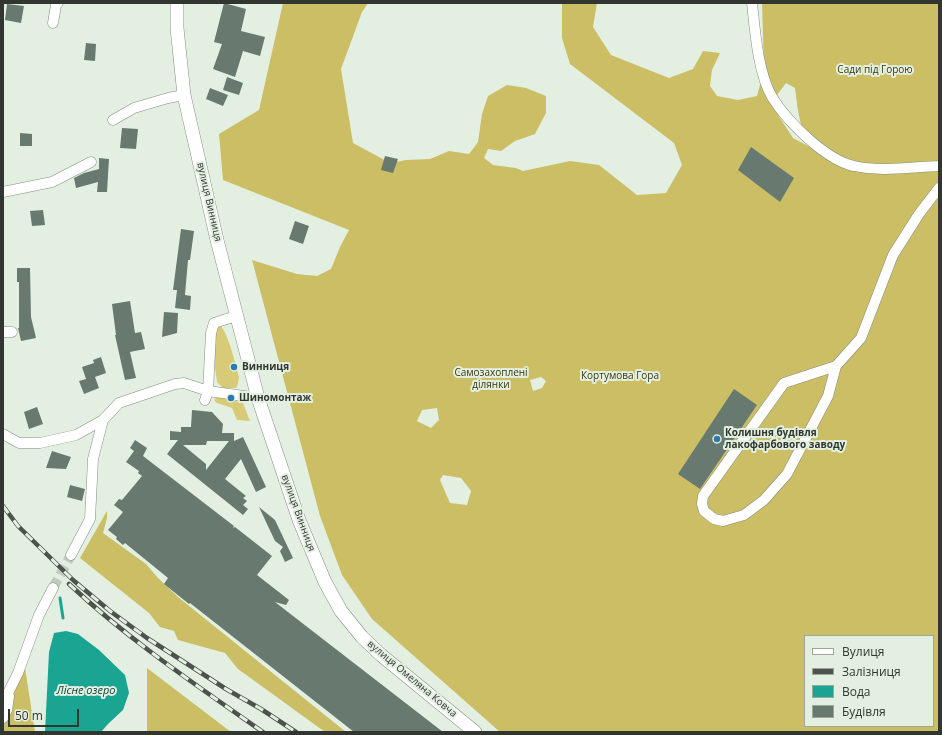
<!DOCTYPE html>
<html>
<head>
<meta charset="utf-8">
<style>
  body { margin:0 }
  #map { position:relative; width:942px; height:735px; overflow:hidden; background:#e3f0e1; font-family:"Open Sans",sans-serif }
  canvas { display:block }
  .frame { position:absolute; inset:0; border:4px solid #313630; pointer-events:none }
  .legend { position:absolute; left:804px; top:635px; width:130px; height:92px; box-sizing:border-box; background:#e3f0e1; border:1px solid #9ca69a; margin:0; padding:5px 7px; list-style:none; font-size:12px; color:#313630 }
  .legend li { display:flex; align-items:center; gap:8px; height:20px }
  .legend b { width:20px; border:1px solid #9ca69a }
  .scale { position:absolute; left:8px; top:709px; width:71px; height:18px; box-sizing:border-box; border:2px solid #313630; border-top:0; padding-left:5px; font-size:12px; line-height:14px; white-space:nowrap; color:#313630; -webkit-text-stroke:3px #e3f0e1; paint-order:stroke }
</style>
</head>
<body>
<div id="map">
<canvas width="942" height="735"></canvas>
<div class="frame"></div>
<ul class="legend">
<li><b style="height:5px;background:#fff"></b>Вулиця</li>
<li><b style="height:5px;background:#4d534c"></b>Залізниця</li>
<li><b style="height:11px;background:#19a592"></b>Вода</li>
<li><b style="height:11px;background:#687970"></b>Будівля</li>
</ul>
<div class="scale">50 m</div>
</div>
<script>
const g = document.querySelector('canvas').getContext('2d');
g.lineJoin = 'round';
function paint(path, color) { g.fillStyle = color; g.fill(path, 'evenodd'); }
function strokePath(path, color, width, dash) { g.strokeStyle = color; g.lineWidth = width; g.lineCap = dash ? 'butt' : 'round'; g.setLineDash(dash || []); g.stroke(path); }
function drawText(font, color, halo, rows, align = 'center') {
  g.font = font + ' "Open Sans",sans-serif'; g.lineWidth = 4; g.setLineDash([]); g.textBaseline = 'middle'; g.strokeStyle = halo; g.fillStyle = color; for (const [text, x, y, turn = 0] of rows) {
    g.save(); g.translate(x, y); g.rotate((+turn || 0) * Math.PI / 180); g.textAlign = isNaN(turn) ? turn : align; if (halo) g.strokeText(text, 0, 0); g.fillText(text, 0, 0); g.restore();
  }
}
paint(new Path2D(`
  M 220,325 C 229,335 235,363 239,377 L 238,384 L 236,388 L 223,388 L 217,382 L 214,359 L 215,329 Z
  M 216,398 L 224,398 L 243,403 L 250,421 L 237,420 L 232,408 L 217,403 L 214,400 Z`), '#d7cb78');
paint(new Path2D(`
  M 283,3 L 368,3 L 362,12 L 341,69 L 353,143 L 390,163 L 406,160 L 430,159 L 449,151 L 469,154 L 478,142 L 482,114 L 488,96 L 507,85 L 526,88 L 546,96 L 546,113 L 535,134 L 515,141 L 501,151 L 488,149 L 484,158 L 493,165 L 516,168 L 523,171 L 570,161 L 599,165 L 637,195 L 666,193 L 682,165 L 674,143 L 570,64 L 562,38 L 562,3 L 597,3 L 593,27 L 611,55 L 669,78 L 693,69 L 703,51 L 720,53 L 712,70 L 710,86 L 717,96 L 738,100 L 757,96 L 764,70 L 762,3 L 939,3 L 939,732 L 500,732 L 372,619 L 342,575 L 320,516 L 252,260 L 297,274 L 317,276 L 331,269 L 340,247 L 349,230 L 223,180 L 219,134 L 259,110 ZM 786,83 L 795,88 L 798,111 L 802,129 L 823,154 L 793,138 L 778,115 L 777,95 ZM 541,377 L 546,381 L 542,388 L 533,391 L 530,380 ZM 437,408 L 439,420 L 431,428 L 417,421 L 422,410 ZM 443,475 L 461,478 L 471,491 L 467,505 L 450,503 L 440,480 ZM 805,636 L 933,636 L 933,726 L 805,726 Z
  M 107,511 L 107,518 L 103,533 L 146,564 L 158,578 L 178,597 L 346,732 L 325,732 L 238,669 L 225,653 L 178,640 L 174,631 L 160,627 L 149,613 L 80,558 Z
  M 25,668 L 35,732 L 3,732 L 3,706 Z
  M 147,668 L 231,732 L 147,732 Z`), '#cbbe64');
paint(new Path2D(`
  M 66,631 L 78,634 L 99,650 L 125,675 L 129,693 L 123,710 L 108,724 L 101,732 L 45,732 L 49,652 L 54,633 Z`), '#19a592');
strokePath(new Path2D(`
  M 60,598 L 63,618`), '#19a592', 3);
paint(new Path2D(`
  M 224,3 L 246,9 L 241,31 L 265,37 L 260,56 L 243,51 L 235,77 L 213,69 L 222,44 L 214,42 Z
  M 7,4 L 24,6 L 21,23 L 5,20 Z
  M 86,43 L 96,44 L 95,61 L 84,60 Z
  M 227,77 L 243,83 L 239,95 L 223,90 Z
  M 210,88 L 228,95 L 223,106 L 206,99 Z
  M 122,128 L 138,129 L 136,149 L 120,148 Z
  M 20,133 L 32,134 L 32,146 L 20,146 Z
  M 751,147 L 794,178 L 780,202 L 738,170 Z
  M 385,156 L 398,159 L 393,173 L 381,170 Z
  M 99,158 L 109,159 L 107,192 L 97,192 L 98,182 L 76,188 L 74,178 L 84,173 L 99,169 Z
  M 43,210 L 45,225 L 32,226 L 30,211 Z
  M 295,221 L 309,226 L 303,244 L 289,239 Z
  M 181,229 L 194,231 L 190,260 L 188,260 L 185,295 L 191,296 L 190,310 L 175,308 L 177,290 L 173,290 Z
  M 17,268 L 30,268 L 31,317 L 36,338 L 21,341 L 18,328 L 19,328 L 19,282 L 17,282 Z
  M 130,301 L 135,333 L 141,332 L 145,349 L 130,352 L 136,378 L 125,380 L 115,335 L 116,335 L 112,304 Z
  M 164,312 L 178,313 L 177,333 L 162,337 Z
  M 101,357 L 106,373 L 95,377 L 99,388 L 84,394 L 79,381 L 86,379 L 82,367 L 94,363 L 93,360 Z
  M 734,389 L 757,405 L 700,489 L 678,474 Z
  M 37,407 L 43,424 L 29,429 L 24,412 Z
  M 192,410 L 212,412 L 223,424 L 222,433 L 234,433 L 234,441 L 243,437 L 266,487 L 256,492 L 241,459 L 225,479 L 246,496 L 243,498 L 247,501 L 243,505 L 248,509 L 243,515 L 167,454 L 178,440 L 170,440 L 170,431 L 181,432 L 181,427 L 191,427 ZM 207,441 L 229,441 L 206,470 L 206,464 L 183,445 L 206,445 Z
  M 135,440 L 147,448 L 143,456 L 234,526 L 233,528 L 235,527 L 272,556 L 257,575 L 289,600 L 286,605 L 275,602 L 443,732 L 354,732 L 190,603 L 189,604 L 164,584 L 168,578 L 125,543 L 123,545 L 116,539 L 117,537 L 108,530 L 123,512 L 114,505 L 119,499 L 122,500 L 142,476 L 138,473 L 139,471 L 126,462 L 134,451 L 130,448 Z
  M 52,451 L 71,457 L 66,469 L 46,468 Z
  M 70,485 L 85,489 L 82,501 L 67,497 Z
  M 259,507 L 275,520 L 293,558 L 285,562 L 280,551 L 283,547 L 275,541 Z`), '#687970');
strokePath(new Path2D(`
  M 53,588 L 71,555`), '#bfcbbe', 10, [10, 5]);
const minor = new Path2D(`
  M 752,3 C 755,31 758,73 772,97 C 783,115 797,129 812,142 C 824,152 839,163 854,166 C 880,172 912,167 939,166
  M 53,23 L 56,5 L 58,3
  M 113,120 L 134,108 L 168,98 L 184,95
  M 3,192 L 52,182 L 91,162
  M 3,332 L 12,332
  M 836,366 L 784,383 L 703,496 L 702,504 L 704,511 L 714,519 L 723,521 L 744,515 L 764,500 L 787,474 L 828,396 L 836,366 L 861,338 L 893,255 L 919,214 L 939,188
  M 205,400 L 208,391 L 211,333 L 214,323 L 236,316
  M 3,434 L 19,443 L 40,443 L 76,435 L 103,420 L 119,403 L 175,384 L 184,383 L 208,391 L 258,398
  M 71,555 L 90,519 L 93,459 L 103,420
  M 3,703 L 18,673 L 39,615 L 53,588
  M 3,718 L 7,710 L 9,696`);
const major = new Path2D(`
  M 177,3 L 177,28 L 184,95 L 217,240 L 258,398 L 299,520 L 325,582 L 341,611 L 362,637 L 381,655 L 475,732`);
strokePath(minor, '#828e80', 11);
strokePath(major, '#828e80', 14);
strokePath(minor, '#fff', 10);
strokePath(major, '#fff', 13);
const rail = new Path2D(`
  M 3,506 L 18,526 L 73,580 L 110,611 L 147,638 L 226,689 L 261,709 L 296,732
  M 69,584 C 129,640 196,685 263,732`);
strokePath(rail, '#4d534c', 4.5);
strokePath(rail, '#e3f0e1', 3, [9]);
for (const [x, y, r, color] of [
  [234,367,4,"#2a7bac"],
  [231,398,4,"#2a7bac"],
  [717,439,4,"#2a7bac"]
]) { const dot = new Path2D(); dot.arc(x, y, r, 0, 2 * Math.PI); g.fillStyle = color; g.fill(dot); strokePath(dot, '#e3f0e1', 1.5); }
drawText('10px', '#3b360e', '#e3f0e1', [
  ["Сади під Горою",875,70],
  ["Самозахоплені",491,373],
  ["ділянки",491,385],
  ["Кортумова Гора",620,376]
]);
drawText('10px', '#313630', '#e3f0e1', [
  ["вулиця Винниця",209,202,77],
  ["вулиця Винниця",298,513,70],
  ["вулиця Омеляна Ковча",412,679,40]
]);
drawText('bold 10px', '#313630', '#e3f0e1', [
  ["Винниця",242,367],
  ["Шиномонтаж",239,398],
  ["Колишня будівля",725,433],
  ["лакофарбового заводу",725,445]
], 'left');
drawText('italic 11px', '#0d443c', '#e3f0e1', [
  ["Лісне озеро",86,691]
]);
</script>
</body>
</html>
